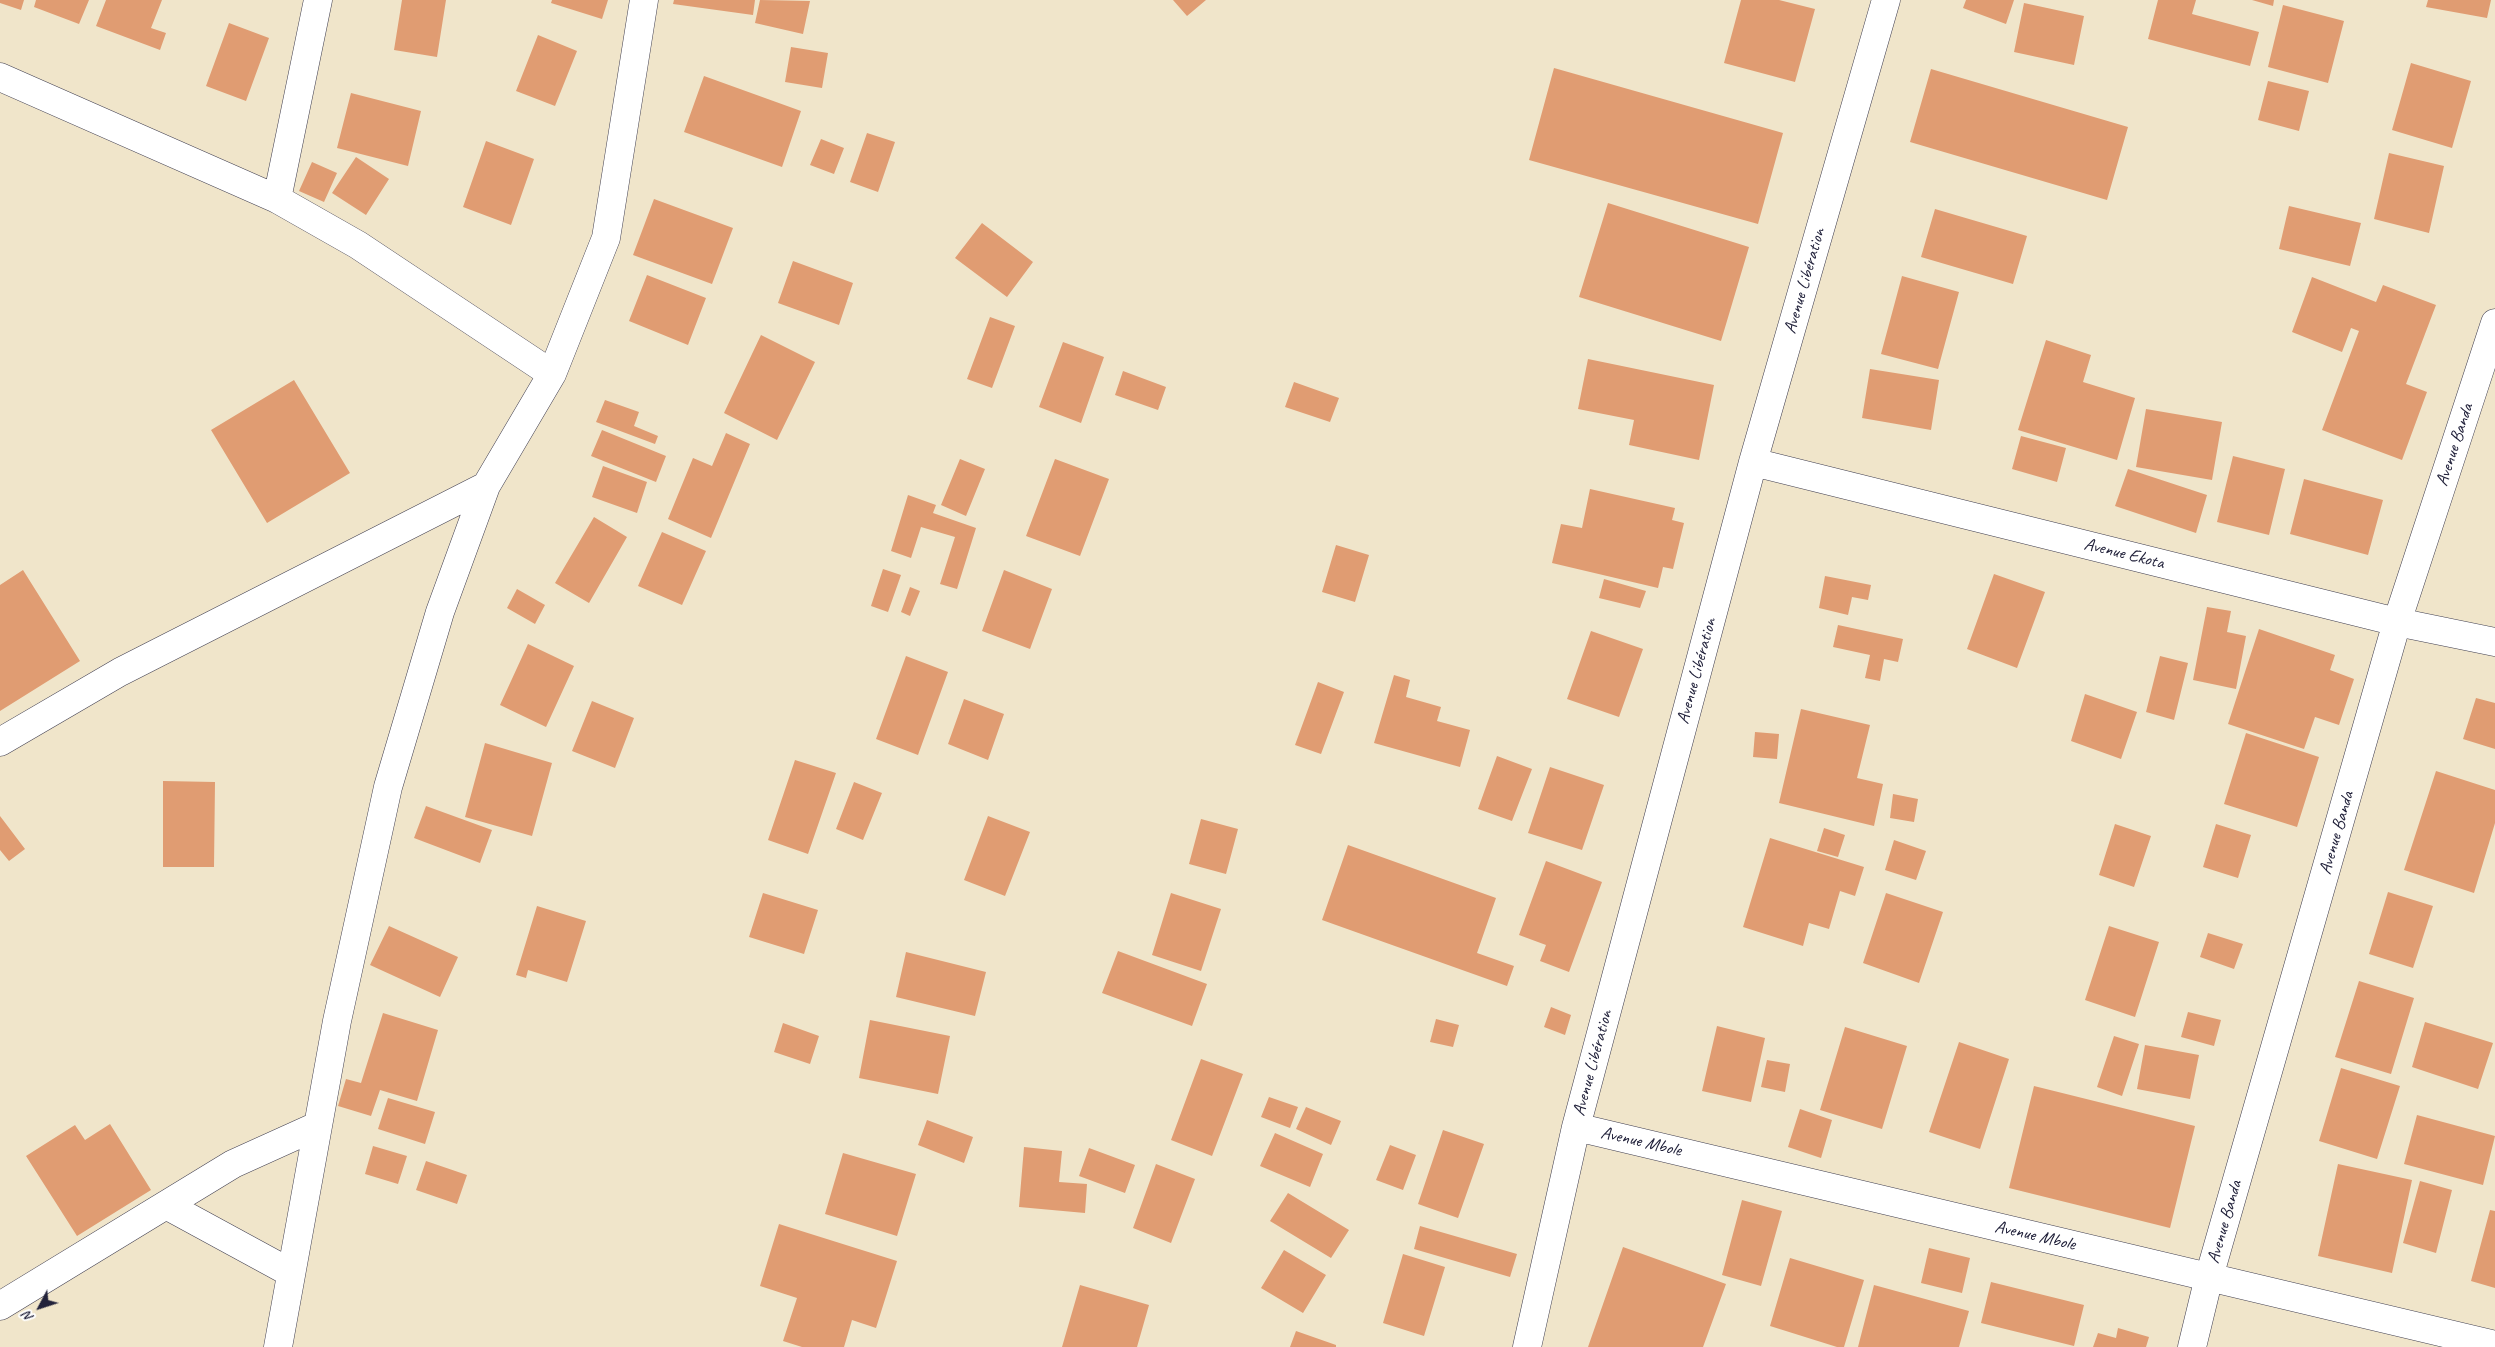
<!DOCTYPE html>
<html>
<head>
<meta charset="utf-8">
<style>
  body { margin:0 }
  #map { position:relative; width:2495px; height:1347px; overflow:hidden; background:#f0e5ca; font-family:Caveat,sans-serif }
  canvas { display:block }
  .north { position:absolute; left:15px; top:1282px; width:50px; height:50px; -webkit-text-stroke:4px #fff; paint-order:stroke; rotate:230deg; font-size:14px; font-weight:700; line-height:20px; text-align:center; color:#22223b }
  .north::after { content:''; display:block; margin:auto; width:18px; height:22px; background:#22223b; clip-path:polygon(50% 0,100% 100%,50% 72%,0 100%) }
</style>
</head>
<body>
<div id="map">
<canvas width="2495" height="1347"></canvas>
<div class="north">N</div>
</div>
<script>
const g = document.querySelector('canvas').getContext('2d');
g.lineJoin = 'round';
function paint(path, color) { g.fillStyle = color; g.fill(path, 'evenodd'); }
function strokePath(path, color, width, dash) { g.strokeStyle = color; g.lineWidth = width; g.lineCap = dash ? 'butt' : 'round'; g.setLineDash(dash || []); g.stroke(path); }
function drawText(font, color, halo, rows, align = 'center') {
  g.font = font + ' Caveat,sans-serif'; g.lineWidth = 4; g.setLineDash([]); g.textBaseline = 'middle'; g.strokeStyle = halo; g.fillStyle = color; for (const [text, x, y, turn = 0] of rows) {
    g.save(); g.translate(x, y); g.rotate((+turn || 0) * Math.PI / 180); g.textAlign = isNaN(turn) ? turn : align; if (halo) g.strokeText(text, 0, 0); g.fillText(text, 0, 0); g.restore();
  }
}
paint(new Path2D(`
  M 0,0 L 24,0 L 21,10 L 0,3 Z
  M 36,0 L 89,0 L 79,24 L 34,7 Z
  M 106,0 L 162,0 L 151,28 L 166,33 L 160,50 L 96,26 Z
  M 402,0 L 446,0 L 437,57 L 394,50 Z
  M 552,0 L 608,0 L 602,19 L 551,3 Z
  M 674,0 L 755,0 L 753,15 L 673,4 Z
  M 760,0 L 810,1 L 803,34 L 755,23 Z
  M 1173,0 L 1206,0 L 1187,16 Z
  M 1741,0 L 1779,0 L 1815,9 L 1795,82 L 1724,63 Z
  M 1966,0 L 2014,0 L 2006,24 L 1963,8 Z
  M 2158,0 L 2196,0 L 2192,14 L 2259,32 L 2250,66 L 2148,39 Z
  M 2252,0 L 2274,0 L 2273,6 Z
  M 2428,0 L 2491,0 L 2487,18 L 2426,7 Z
  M 2024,3 L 2084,16 L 2074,65 L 2014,52 Z
  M 2283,5 L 2344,21 L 2328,83 L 2268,67 Z
  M 229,23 L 269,38 L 246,101 L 206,86 Z
  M 538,35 L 577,51 L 555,106 L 516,91 Z
  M 791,47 L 828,53 L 822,88 L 785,82 Z
  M 2411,63 L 2471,81 L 2452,148 L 2392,130 Z
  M 1554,68 L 1783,133 L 1758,224 L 1529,160 Z
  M 1931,69 L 2128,127 L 2107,200 L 1910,142 Z
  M 704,76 L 801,111 L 782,167 L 684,132 Z
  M 2268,81 L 2309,91 L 2299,131 L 2258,120 Z
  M 351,93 L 421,111 L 408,166 L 337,148 Z
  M 867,133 L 895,142 L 878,192 L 850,182 Z
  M 821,139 L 844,148 L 834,174 L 810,165 Z
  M 486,141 L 534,159 L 511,225 L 463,207 Z
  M 2389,153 L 2444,166 L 2429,233 L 2374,219 Z
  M 356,157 L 389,179 L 366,215 L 332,193 Z
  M 312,162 L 337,173 L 324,202 L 299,191 Z
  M 654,199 L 733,228 L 712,284 L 633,255 Z
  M 1608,203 L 1749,247 L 1721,341 L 1579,297 Z
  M 2289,206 L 2361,223 L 2350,266 L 2279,249 Z
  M 1935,209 L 2027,236 L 2013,284 L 1921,257 Z
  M 982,223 L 1033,262 L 1007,297 L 955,258 Z
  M 793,261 L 853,283 L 839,325 L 778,303 Z
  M 647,275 L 706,298 L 688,345 L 629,321 Z
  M 1902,276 L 1959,292 L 1938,369 L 1881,354 Z
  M 2312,277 L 2376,302 L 2383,285 L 2436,305 L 2406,384 L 2427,392 L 2402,460 L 2322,430 L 2359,331 L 2351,328 L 2342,352 L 2292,332 Z
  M 990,317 L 1015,326 L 992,388 L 967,379 Z
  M 761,335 L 815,362 L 777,440 L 724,413 Z
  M 2046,340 L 2091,355 L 2083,382 L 2135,398 L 2117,460 L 2018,430 Z
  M 1063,342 L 1104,357 L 1081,423 L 1039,407 Z
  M 1588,359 L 1714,385 L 1699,460 L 1629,445 L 1634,420 L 1578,409 Z
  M 1870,369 L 1939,380 L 1931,430 L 1862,418 Z
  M 1123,371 L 1166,387 L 1158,410 L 1115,395 Z
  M 294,380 L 350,473 L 267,523 L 211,430 Z
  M 1294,382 L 1339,398 L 1330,422 L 1285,407 Z
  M 605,400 L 639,412 L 634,426 L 658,436 L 655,444 L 596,422 Z
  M 2146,409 L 2222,422 L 2212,480 L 2136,467 Z
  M 602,430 L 666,456 L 656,482 L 591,456 Z
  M 726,433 L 750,444 L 711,538 L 668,519 L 693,458 L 712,466 Z
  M 2021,436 L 2066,448 L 2057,482 L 2012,469 Z
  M 2233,456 L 2285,469 L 2269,535 L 2217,522 Z
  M 960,459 L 985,469 L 966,516 L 941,505 Z
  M 1055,459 L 1109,479 L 1080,556 L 1026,536 Z
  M 603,466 L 647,482 L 637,513 L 592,497 Z
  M 2128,469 L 2207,495 L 2196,533 L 2115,506 Z
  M 2304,479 L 2383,500 L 2368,555 L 2290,534 Z
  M 1590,489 L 1675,508 L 1672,520 L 1684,523 L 1673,569 L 1663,567 L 1658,588 L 1552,563 L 1561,524 L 1582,528 Z
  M 908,495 L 936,505 L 933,513 L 976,528 L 957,589 L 940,584 L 955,537 L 921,527 L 911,558 L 891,551 Z
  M 594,517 L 627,537 L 589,603 L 555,583 Z
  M 662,532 L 706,551 L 682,605 L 638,586 Z
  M 1336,545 L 1369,555 L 1355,602 L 1322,592 Z
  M 883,569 L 901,575 L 888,612 L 871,606 Z
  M 23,570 L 80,661 L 0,711 L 0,585 Z
  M 1004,570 L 1052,589 L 1030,649 L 982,631 Z
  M 1994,574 L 2045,592 L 2017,668 L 1967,649 Z
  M 1825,576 L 1871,585 L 1868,600 L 1852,597 L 1848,615 L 1819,608 Z
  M 1604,579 L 1646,591 L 1640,608 L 1599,598 Z
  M 910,587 L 920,591 L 910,616 L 901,612 Z
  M 517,589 L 545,605 L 535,624 L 507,608 Z
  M 2207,607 L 2231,611 L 2227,632 L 2246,636 L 2236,689 L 2193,680 Z
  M 1838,625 L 1903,639 L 1898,662 L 1884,659 L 1880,681 L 1865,678 L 1870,655 L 1833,647 Z
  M 2259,629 L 2335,655 L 2330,670 L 2354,679 L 2339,725 L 2315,717 L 2304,749 L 2228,724 Z
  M 1591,631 L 1643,649 L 1619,717 L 1567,699 Z
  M 528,644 L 574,666 L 546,727 L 500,705 Z
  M 906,656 L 948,672 L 918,755 L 876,739 Z
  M 2160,656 L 2188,663 L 2174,720 L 2146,712 Z
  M 1394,675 L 1410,680 L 1406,697 L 1441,707 L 1437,721 L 1470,730 L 1460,767 L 1374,743 Z
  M 1318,682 L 1344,692 L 1321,754 L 1295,745 Z
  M 2085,694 L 2137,712 L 2121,759 L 2071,741 Z
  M 2476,698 L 2495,703 L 2495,749 L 2463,739 Z
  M 964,699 L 1004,714 L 988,760 L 948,744 Z
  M 592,701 L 634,718 L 615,768 L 572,751 Z
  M 1801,709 L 1870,725 L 1857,778 L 1883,784 L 1874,826 L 1779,803 Z
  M 1755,732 L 1779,734 L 1777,759 L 1753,757 Z
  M 2246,733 L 2319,757 L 2297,827 L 2224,804 Z
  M 485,743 L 552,763 L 532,836 L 465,817 Z
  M 1497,756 L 1532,769 L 1512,821 L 1478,809 Z
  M 795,760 L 836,773 L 808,854 L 768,840 Z
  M 1550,767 L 1604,785 L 1582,850 L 1528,833 Z
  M 2436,771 L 2495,790 L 2495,823 L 2474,893 L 2404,870 Z
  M 163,781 L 215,782 L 214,867 L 163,867 Z
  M 854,782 L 882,793 L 863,840 L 836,829 Z
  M 1893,794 L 1918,799 L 1914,822 L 1890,818 Z
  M 426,806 L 492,830 L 480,863 L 414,838 Z
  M 0,816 L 25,849 L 9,861 L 0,850 Z
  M 988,816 L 1030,832 L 1005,896 L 964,880 Z
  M 1201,819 L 1238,829 L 1226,874 L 1189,864 Z
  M 2115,824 L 2151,836 L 2134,887 L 2099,875 Z
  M 2216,824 L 2251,835 L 2238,878 L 2203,867 Z
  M 1824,828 L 1845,835 L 1838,857 L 1817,851 Z
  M 1770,838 L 1864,867 L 1855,896 L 1840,891 L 1829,929 L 1809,923 L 1803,946 L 1743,927 Z
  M 1894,840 L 1926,851 L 1916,880 L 1885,870 Z
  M 1348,845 L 1496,898 L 1477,953 L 1514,966 L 1507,986 L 1322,920 Z
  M 1546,861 L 1602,882 L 1569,972 L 1540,961 L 1546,945 L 1519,935 Z
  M 2388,892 L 2433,906 L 2413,968 L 2369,954 Z
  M 763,893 L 818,910 L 804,954 L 749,937 Z
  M 1171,893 L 1221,909 L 1201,971 L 1152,955 Z
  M 1886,893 L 1943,912 L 1919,983 L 1863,963 Z
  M 537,906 L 586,921 L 567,982 L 528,970 L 526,978 L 516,975 Z
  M 389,926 L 458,957 L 440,997 L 370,965 Z
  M 2109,926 L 2159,942 L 2135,1017 L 2085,1000 Z
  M 2208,933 L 2243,944 L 2234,969 L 2200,957 Z
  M 1118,951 L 1207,984 L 1192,1026 L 1102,993 Z
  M 906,952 L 986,972 L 975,1016 L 896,997 Z
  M 2359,981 L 2414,998 L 2391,1074 L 2335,1057 Z
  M 1551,1007 L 1571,1015 L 1565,1035 L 1544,1027 Z
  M 2188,1012 L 2221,1020 L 2214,1046 L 2181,1037 Z
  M 383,1013 L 438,1030 L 417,1101 L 380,1090 L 371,1116 L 338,1106 L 346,1079 L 361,1083 Z
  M 1436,1019 L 1459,1025 L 1453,1047 L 1430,1042 Z
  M 870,1020 L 950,1036 L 938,1094 L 859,1078 Z
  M 2425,1022 L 2493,1043 L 2478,1089 L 2412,1067 Z
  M 783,1023 L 819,1036 L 810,1064 L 774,1052 Z
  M 1717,1026 L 1765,1038 L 1751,1102 L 1702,1091 Z
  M 1845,1027 L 1907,1046 L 1882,1129 L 1820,1110 Z
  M 2114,1036 L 2139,1044 L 2122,1096 L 2097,1087 Z
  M 1959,1042 L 2009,1059 L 1980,1149 L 1929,1132 Z
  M 2145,1045 L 2199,1055 L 2190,1099 L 2137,1089 Z
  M 1201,1059 L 1243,1074 L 1212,1156 L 1171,1140 Z
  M 1767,1060 L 1790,1064 L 1785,1092 L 1761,1087 Z
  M 2341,1068 L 2400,1086 L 2377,1159 L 2319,1141 Z
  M 2034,1086 L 2195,1126 L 2170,1228 L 2009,1188 Z
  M 1269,1097 L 1298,1107 L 1290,1128 L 1261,1117 Z
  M 388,1098 L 435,1112 L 425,1144 L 378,1129 Z
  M 1306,1107 L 1341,1121 L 1331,1145 L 1296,1129 Z
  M 1800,1109 L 1832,1120 L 1821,1158 L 1788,1147 Z
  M 2417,1115 L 2495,1136 L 2483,1185 L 2404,1164 Z
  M 927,1120 L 973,1137 L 964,1163 L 918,1145 Z
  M 110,1124 L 151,1190 L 77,1236 L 26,1156 L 75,1125 L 85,1140 Z
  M 1443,1130 L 1484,1144 L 1458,1218 L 1418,1204 Z
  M 1275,1133 L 1323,1154 L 1310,1187 L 1260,1166 Z
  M 1390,1145 L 1416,1155 L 1403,1190 L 1376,1180 Z
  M 373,1146 L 407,1156 L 398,1184 L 365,1174 Z
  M 1024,1147 L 1062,1151 L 1059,1182 L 1087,1184 L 1085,1213 L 1019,1207 Z
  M 1089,1148 L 1135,1165 L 1125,1193 L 1079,1176 Z
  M 843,1153 L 916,1174 L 897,1236 L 825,1214 Z
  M 426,1161 L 467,1175 L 457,1204 L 416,1190 Z
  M 1156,1164 L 1195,1179 L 1171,1243 L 1133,1228 Z
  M 2338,1164 L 2412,1180 L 2392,1273 L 2318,1256 Z
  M 2420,1181 L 2452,1190 L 2436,1253 L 2403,1243 Z
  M 1288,1193 L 1349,1230 L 1331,1258 L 1270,1221 Z
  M 1742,1200 L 1782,1211 L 1761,1286 L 1722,1275 Z
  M 2490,1210 L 2495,1211 L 2495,1288 L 2471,1281 Z
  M 779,1224 L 897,1261 L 876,1328 L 852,1320 L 844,1347 L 802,1347 L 783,1341 L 797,1298 L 760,1286 Z
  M 1420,1226 L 1517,1254 L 1510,1277 L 1414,1249 Z
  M 1623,1247 L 1726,1284 L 1703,1347 L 1588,1347 Z
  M 1929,1248 L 1970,1258 L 1962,1293 L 1921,1283 Z
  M 1284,1250 L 1326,1275 L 1303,1313 L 1261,1288 Z
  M 1403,1254 L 1445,1267 L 1424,1336 L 1383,1323 Z
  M 1790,1258 L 1864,1280 L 1844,1347 L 1837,1347 L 1770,1326 Z
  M 1991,1282 L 2084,1305 L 2074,1346 L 1981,1323 Z
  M 1080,1285 L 1149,1305 L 1137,1347 L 1062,1347 Z
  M 1874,1285 L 1969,1311 L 1959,1347 L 1858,1347 Z
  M 2118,1328 L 2149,1337 L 2146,1347 L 2093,1347 L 2098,1333 L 2116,1338 Z
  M 1296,1331 L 1336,1345 L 1336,1347 L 1290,1347 Z`), '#e09c72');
const minor = new Path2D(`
  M 0,77 L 277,199 L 358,245 L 552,374
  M 277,199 L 318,0
  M 1753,462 L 2397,622 L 2495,642
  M 0,742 L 120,672 L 486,486
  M 1576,1127 L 2495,1345
  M 166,1205 L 291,1273
  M 0,1306 L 233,1164 L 317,1126
  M 278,1347 L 337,1021 L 388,787 L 440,612 L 486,486 L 552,374 L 606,238 L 644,0
  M 1527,1347 L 1576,1127 L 1753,462 L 1886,0
  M 2192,1347 L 2209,1277 L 2397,622 L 2495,323`);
strokePath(minor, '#413f50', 29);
strokePath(minor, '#fff', 28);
drawText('18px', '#22223b', '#fff', [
  ["Avenue Libération",1805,281,-74],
  ["Avenue Banda",2455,445,-72],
  ["Avenue Ekota",2124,554,14],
  ["Avenue Libération",1697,671,-75],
  ["Avenue Banda",2337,833,-74],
  ["Avenue Libération",1593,1063,-75],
  ["Avenue Mbole",1641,1142,13],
  ["Avenue Banda",2225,1222,-74],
  ["Avenue Mbole",2035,1236,13]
]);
</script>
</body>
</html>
